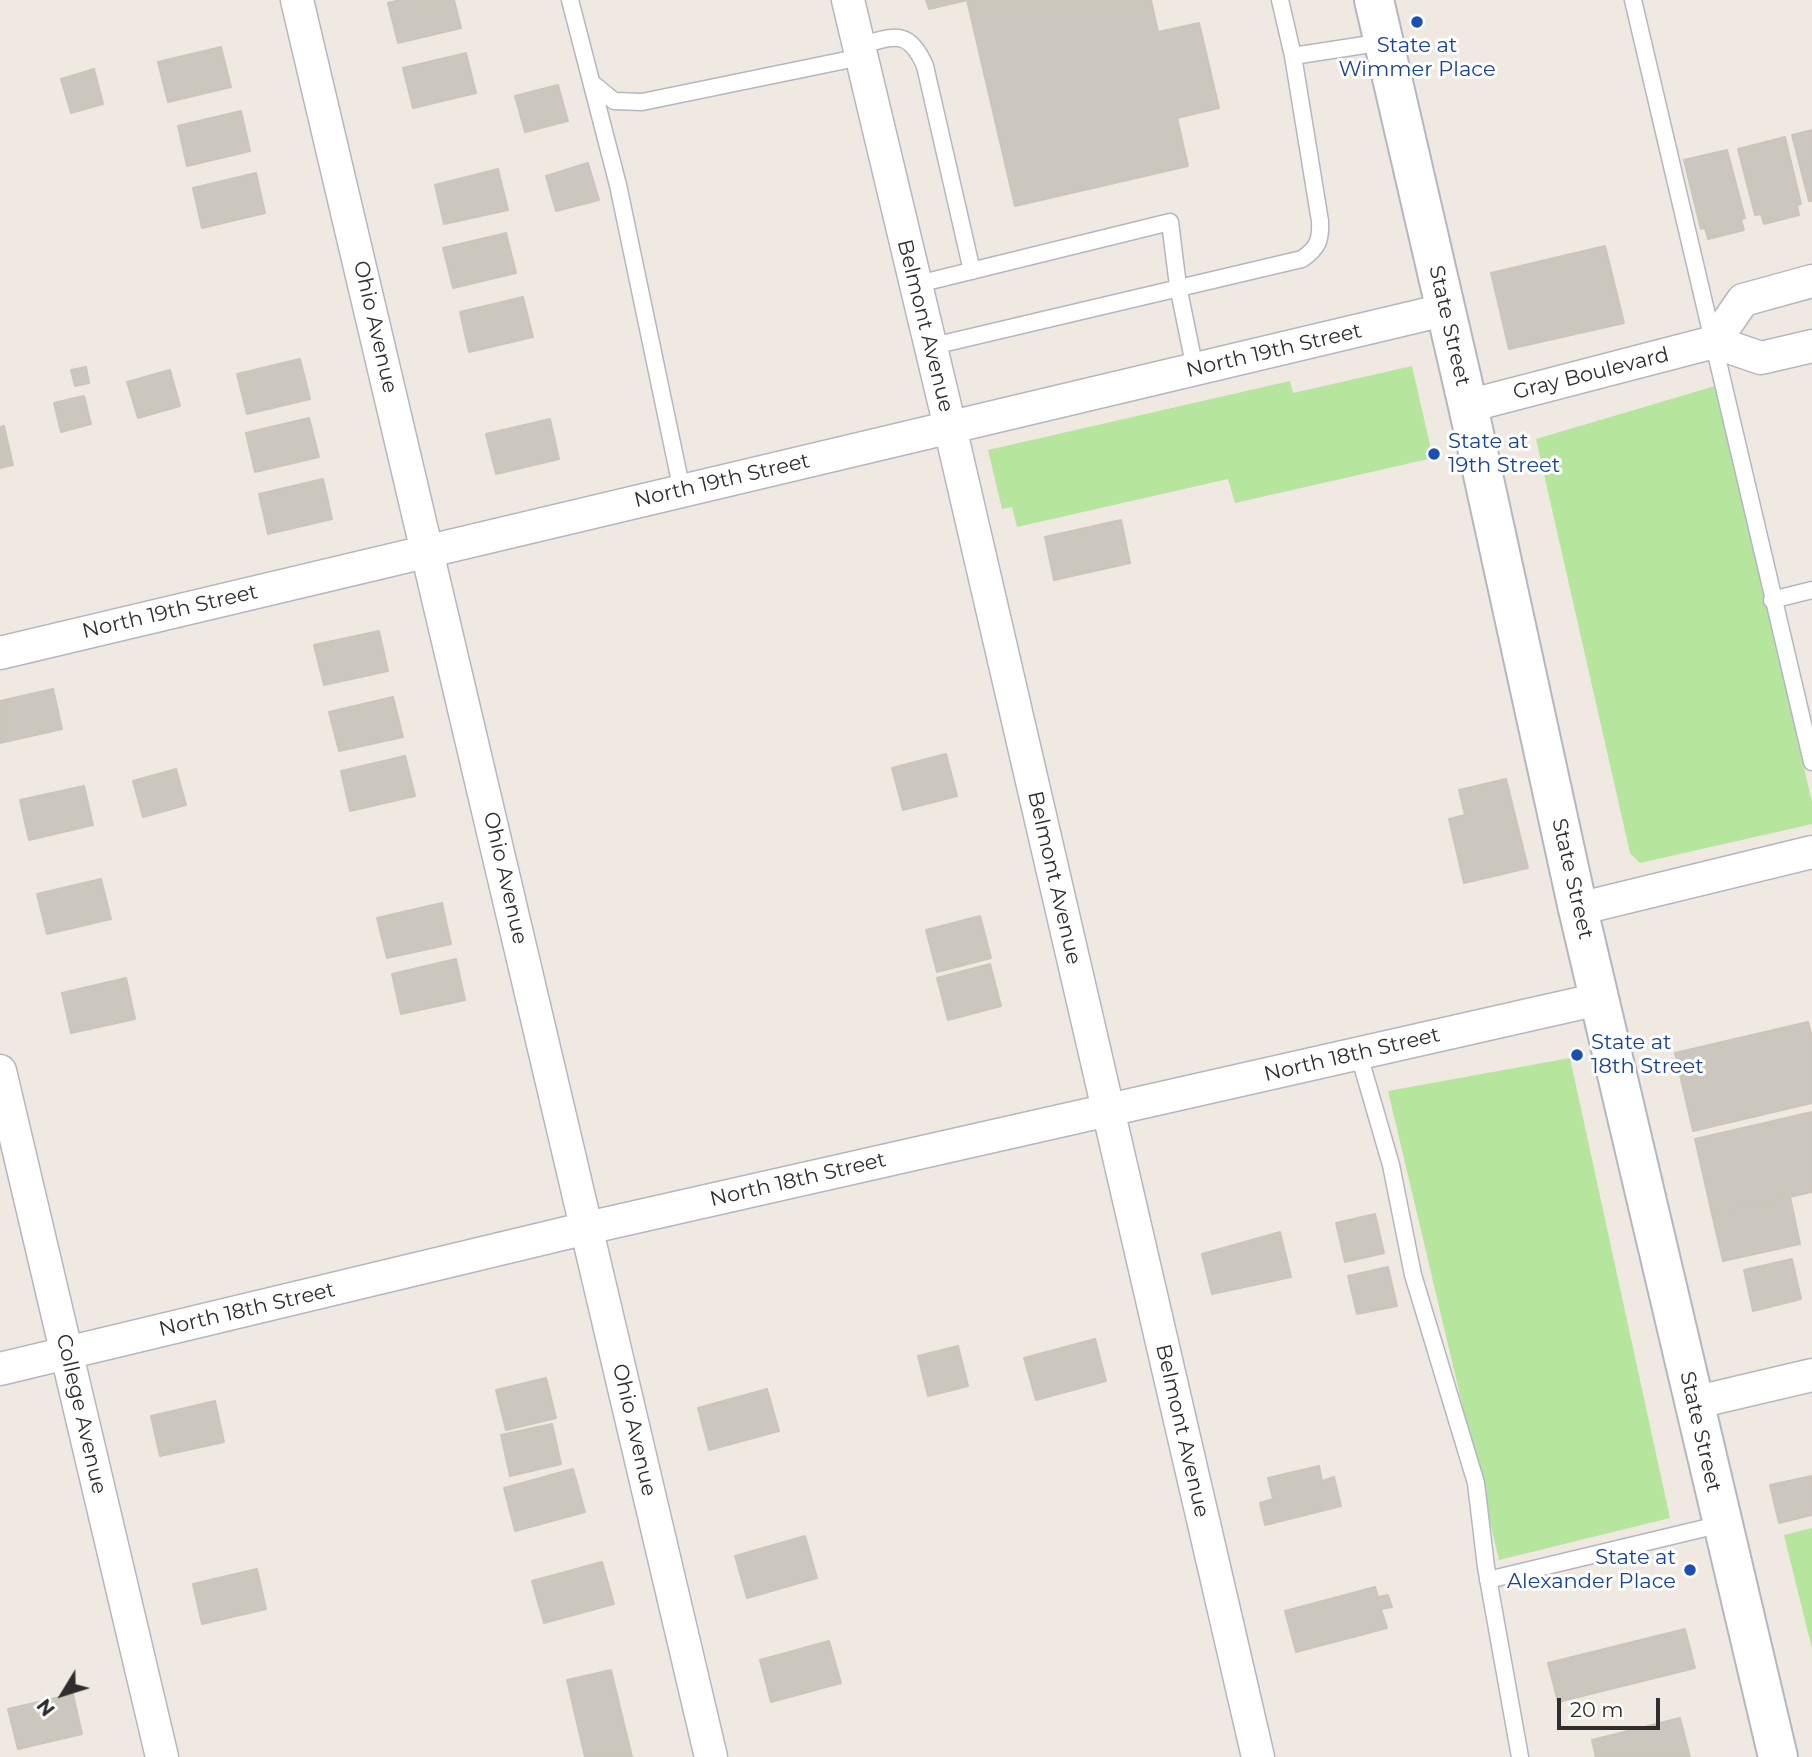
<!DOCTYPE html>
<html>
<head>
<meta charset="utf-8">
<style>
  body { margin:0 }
  #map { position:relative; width:1812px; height:1757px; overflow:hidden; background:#efe9e1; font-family:Montserrat,sans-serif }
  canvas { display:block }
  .north { position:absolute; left:28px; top:1659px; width:70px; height:70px; -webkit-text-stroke:5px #fff; paint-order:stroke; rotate:232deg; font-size:19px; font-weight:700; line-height:28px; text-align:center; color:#2e2e2e }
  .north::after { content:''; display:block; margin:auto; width:24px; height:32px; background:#2e2e2e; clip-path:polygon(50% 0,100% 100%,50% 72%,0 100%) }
  .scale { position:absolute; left:1557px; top:1698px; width:103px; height:32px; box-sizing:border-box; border:4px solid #2e2e2e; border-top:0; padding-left:9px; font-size:21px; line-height:24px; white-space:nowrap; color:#2e2e2e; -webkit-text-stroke:5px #fff; paint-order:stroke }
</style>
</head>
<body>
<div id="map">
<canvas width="1812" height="1757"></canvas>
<div class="north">N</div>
<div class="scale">20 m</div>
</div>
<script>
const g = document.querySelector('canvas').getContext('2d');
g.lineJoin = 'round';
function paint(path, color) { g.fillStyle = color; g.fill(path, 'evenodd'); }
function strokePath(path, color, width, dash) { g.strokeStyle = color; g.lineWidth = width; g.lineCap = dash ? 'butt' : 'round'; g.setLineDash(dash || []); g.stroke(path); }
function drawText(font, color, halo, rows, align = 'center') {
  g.font = font + ' Montserrat,sans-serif'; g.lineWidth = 6; g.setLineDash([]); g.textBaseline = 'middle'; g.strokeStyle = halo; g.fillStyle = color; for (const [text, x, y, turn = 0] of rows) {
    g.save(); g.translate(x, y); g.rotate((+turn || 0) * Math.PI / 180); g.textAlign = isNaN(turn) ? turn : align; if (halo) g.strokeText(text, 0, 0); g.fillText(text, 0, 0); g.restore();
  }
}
paint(new Path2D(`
  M 1412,366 L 1433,458 L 1235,503 L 1228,479 L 1017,527 L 1012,507 L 1002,509 L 988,450 L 1290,381 L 1293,393 Z
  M 1715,386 L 1812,802 L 1812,824 L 1640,863 L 1630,853 L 1536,439 Z
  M 1570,1058 L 1670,1518 L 1499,1560 L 1388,1091 Z
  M 1812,1528 L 1812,1649 L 1784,1535 Z`), '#b6e59e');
const building = new Path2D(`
  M 401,0 L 454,0 L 461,28 L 398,43 L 388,3 Z
  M 926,0 L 1151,0 L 1158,32 L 1199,23 L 1219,108 L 1177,118 L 1188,166 L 1015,206 L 967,0 L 929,9 Z
  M 221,47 L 231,87 L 168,102 L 158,62 Z
  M 466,53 L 476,93 L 413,108 L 403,68 Z
  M 94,69 L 103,104 L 71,113 L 61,79 Z
  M 558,85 L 568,121 L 525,132 L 515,96 Z
  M 241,111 L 250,151 L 187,166 L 178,126 Z
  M 1812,130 L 1812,201 L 1809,201 L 1792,135 Z
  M 1785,137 L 1801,204 L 1797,205 L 1799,215 L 1764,224 L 1761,214 L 1755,215 L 1738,149 Z
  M 1727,150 L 1745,218 L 1741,219 L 1744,230 L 1708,239 L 1705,228 L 1701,229 L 1684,160 Z
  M 588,163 L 599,200 L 556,211 L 546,176 Z
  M 498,169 L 508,210 L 444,224 L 435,185 Z
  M 256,173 L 265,213 L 202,228 L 193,188 Z
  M 506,233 L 516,273 L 453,288 L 443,248 Z
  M 1605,246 L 1624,323 L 1509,349 L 1491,273 Z
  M 523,297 L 533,337 L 469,352 L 460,312 Z
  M 300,359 L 310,399 L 247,414 L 237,374 Z
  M 86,367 L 89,383 L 75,386 L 71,370 Z
  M 170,370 L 180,406 L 138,418 L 127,382 Z
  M 84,396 L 91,424 L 61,432 L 54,403 Z
  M 309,418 L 319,457 L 255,472 L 246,433 Z
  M 550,419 L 559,459 L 496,474 L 486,434 Z
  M 4,426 L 13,465 L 0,468 L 0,427 Z
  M 323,479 L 332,519 L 268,534 L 259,494 Z
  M 1121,520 L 1130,563 L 1054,580 L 1045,537 Z
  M 379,631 L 388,671 L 324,685 L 314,645 Z
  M 53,689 L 62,729 L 0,743 L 0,701 Z
  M 393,697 L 403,737 L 339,751 L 329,712 Z
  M 946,754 L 957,796 L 903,810 L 892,768 Z
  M 405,756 L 415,796 L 350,811 L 341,771 Z
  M 176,769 L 186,805 L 143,817 L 133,781 Z
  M 1506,779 L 1528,868 L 1464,883 L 1449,819 L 1465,815 L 1459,790 Z
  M 84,786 L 93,825 L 29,840 L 20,800 Z
  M 101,879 L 111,919 L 47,934 L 37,894 Z
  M 442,903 L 451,944 L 387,958 L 377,918 Z
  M 980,916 L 991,958 L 937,972 L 926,930 Z
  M 456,959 L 465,1000 L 401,1014 L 392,974 Z
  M 990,964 L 1001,1006 L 948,1020 L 937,978 Z
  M 126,978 L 135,1019 L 71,1033 L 62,993 Z
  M 1808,1022 L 1812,1037 L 1812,1103 L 1693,1131 L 1675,1053 Z
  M 1812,1112 L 1812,1192 L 1712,1214 L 1695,1139 Z
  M 1790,1197 L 1800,1244 L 1723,1261 L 1712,1214 Z
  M 1375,1214 L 1384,1253 L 1345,1262 L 1336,1223 Z
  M 1280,1232 L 1291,1277 L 1212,1294 L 1202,1254 Z
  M 1792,1259 L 1801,1299 L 1753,1311 L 1744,1270 Z
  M 1388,1267 L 1397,1306 L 1357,1314 L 1348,1276 Z
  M 1095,1339 L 1106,1381 L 1036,1400 L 1024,1358 Z
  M 958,1346 L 968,1386 L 928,1396 L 918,1356 Z
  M 546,1378 L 556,1418 L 506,1430 L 496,1390 Z
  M 767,1389 L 779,1431 L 709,1450 L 698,1408 Z
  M 215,1401 L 224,1442 L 160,1456 L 151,1416 Z
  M 552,1424 L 561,1464 L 510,1476 L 501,1435 Z
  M 1319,1466 L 1322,1481 L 1334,1477 L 1341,1506 L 1265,1525 L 1260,1503 L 1273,1499 L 1268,1478 Z
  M 573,1469 L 585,1512 L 515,1531 L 504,1488 Z
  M 1812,1476 L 1812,1515 L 1779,1523 L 1770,1485 Z
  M 805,1536 L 817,1578 L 747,1598 L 735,1556 Z
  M 602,1562 L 614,1604 L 544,1623 L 532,1581 Z
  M 257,1569 L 266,1609 L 202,1624 L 193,1584 Z
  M 1375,1587 L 1378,1597 L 1388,1595 L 1392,1607 L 1381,1609 L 1387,1628 L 1296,1652 L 1285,1611 Z
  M 1685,1629 L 1695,1668 L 1558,1702 L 1548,1663 Z
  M 829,1641 L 841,1683 L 771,1702 L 760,1660 Z
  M 611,1670 L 632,1757 L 585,1757 L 567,1680 Z
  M 73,1694 L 82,1734 L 18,1749 L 8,1709 Z
  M 1680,1718 L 1690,1757 L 1596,1757 L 1592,1740 Z`);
paint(building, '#cbc7bf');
strokePath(building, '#cbc5ba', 2);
const service = new Path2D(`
  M 570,0 L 618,185 L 682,491
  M 1280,0 L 1293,56 L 1384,42
  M 1633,0 L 1812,762
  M 858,46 C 893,37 908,27 925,66 L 972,271
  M 592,83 L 614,101 L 642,102 L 861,57
  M 914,285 L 1170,222 L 1178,286 L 1195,369
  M 929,347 L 1302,259 C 1318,248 1321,240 1320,221 L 1293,56
  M 1772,600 L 1812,590
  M 1359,1055 L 1391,1165 L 1413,1275 L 1476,1483 L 1486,1567 L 1520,1757
  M 1488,1580 L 1722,1524`);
const minor = new Path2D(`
  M 297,0 L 711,1757
  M 848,0 L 950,427 L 1258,1757
  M 1714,342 L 1743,300 L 1812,281
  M 1468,406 L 1714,342 L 1761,358 L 1812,346
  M 0,653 L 1444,310
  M 1578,909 L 1812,852
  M 0,1071 L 162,1757
  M 0,1369 L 587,1228 L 1599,999
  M 1693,1403 L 1812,1375`);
const secondary = new Path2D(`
  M 1374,0 L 1468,406 L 1578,909 L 1778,1757`);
strokePath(service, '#b4b7c1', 19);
strokePath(minor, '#b4b7c1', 35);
strokePath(secondary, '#b4b7c1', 42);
strokePath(service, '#fff', 16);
strokePath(minor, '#fff', 32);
strokePath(secondary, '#fff', 38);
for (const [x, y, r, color] of [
  [1417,22,7,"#1a4fb4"],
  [1434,454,7,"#1a4fb4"],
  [1577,1055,7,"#1a4fb4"],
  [1690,1570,7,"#1a4fb4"]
]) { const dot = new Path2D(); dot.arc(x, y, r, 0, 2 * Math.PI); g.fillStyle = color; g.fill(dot); strokePath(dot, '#fff', 2.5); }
drawText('21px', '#164399', '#fff', [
  ["State at",1417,46,"center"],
  ["Wimmer Place",1417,70,"center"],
  ["State at",1448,442],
  ["19th Street",1448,466],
  ["State at",1591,1043],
  ["18th Street",1591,1067],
  ["State at",1676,1558,"right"],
  ["Alexander Place",1676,1582,"right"]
], 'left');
drawText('21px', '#2e2e2e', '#fff', [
  ["Belmont Avenue",925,326,76],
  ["State Street",1449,326,77],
  ["Ohio Avenue",375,327,77],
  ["North 19th Street",1274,351,-13],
  ["Gray Boulevard",1591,374,-14],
  ["North 19th Street",722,481,-13],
  ["North 19th Street",170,612,-13],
  ["Ohio Avenue",505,878,77],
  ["Belmont Avenue",1054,878,77],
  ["State Street",1572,879,77],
  ["North 18th Street",1352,1055,-13],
  ["North 18th Street",798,1180,-13],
  ["North 18th Street",247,1310,-13],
  ["College Avenue",81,1414,77],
  ["Ohio Avenue",634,1430,77],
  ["Belmont Avenue",1182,1431,77],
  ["State Street",1700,1432,77]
]);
</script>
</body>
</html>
